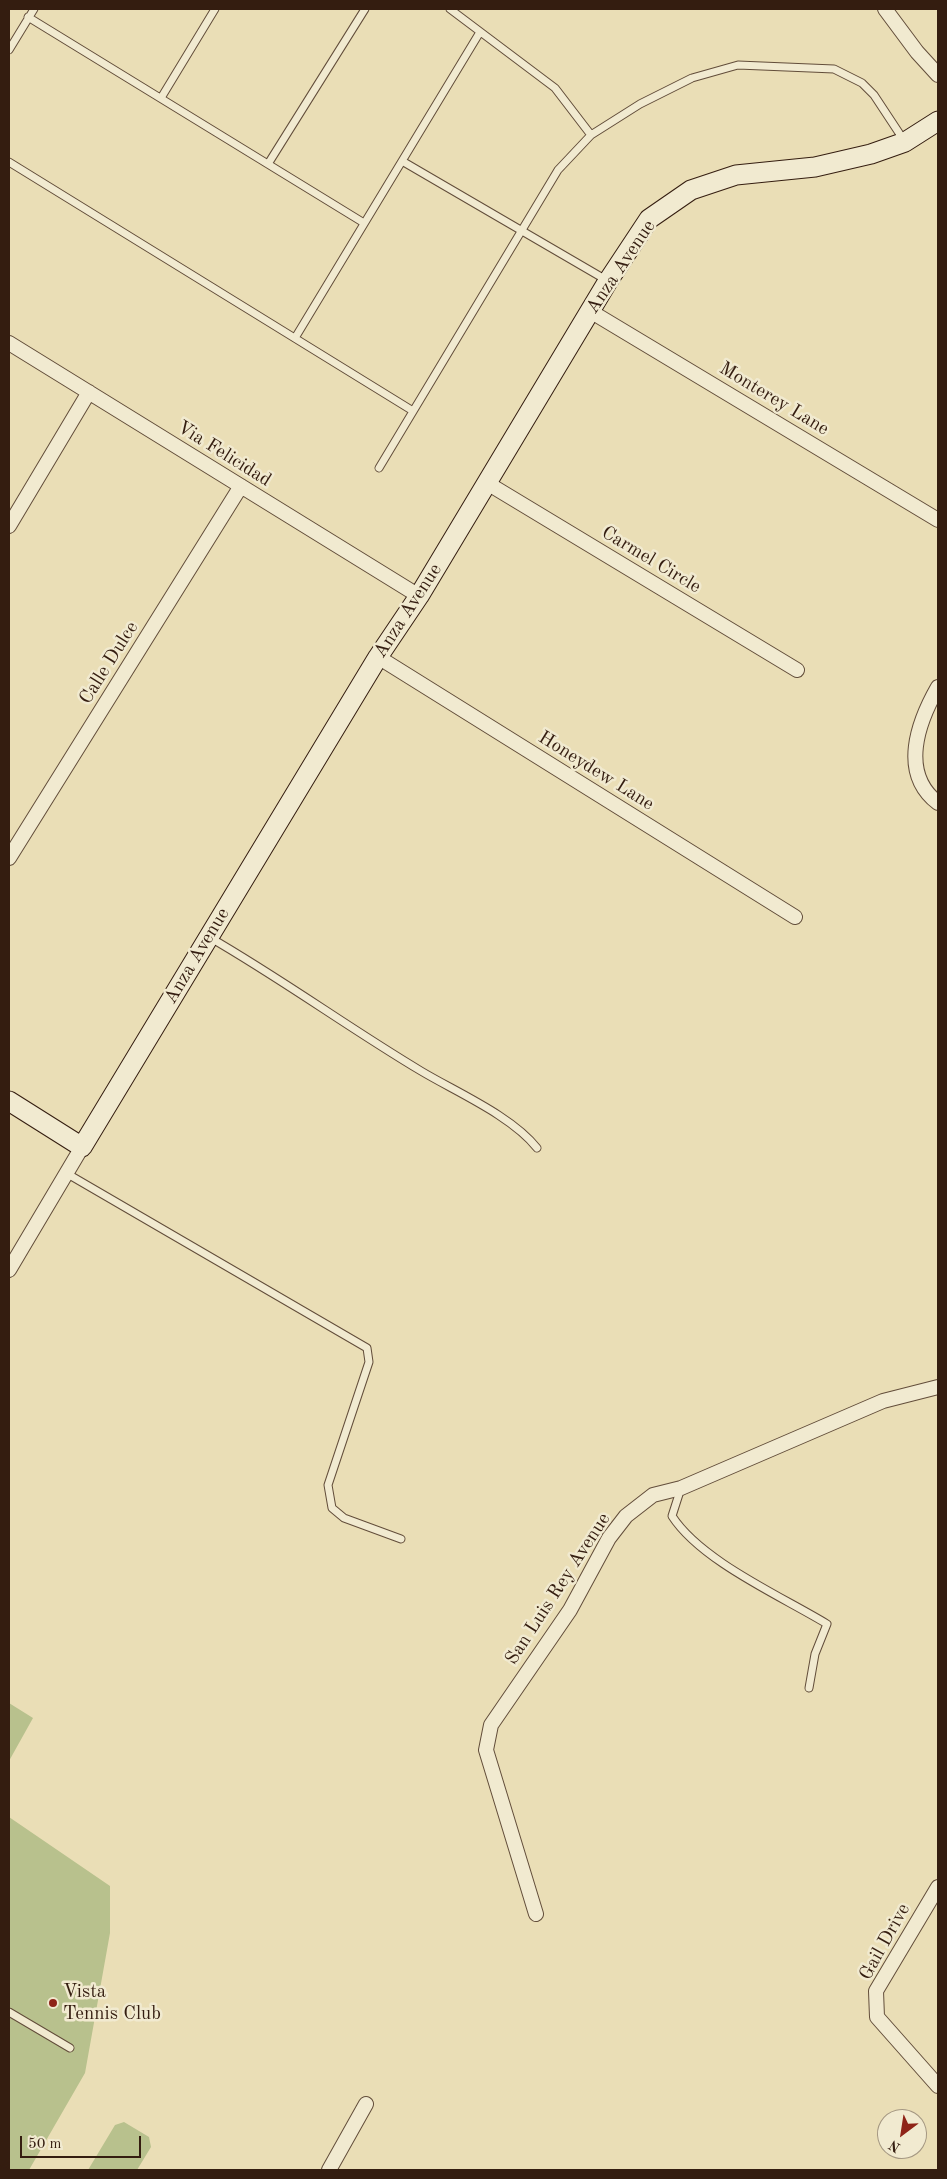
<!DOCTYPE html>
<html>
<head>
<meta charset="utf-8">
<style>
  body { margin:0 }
  #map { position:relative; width:947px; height:2179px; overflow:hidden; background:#eadeb6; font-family:"Old Standard TT",serif }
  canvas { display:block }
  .frame { position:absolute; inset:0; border:10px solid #341d10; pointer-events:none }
  .north { position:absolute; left:877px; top:2109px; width:50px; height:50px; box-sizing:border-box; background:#f1ead0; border:1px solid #a59883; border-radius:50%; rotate:211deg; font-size:14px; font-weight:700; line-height:20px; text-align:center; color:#341d10 }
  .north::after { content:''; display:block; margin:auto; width:18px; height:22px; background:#8f2418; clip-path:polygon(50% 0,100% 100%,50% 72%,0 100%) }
  .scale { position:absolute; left:20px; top:2136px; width:121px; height:22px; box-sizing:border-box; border:2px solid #341d10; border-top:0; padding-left:6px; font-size:15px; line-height:18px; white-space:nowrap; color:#341d10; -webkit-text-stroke:4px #f1ead0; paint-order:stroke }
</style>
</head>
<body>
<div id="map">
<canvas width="947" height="2179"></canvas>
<div class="frame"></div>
<div class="north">N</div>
<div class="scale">50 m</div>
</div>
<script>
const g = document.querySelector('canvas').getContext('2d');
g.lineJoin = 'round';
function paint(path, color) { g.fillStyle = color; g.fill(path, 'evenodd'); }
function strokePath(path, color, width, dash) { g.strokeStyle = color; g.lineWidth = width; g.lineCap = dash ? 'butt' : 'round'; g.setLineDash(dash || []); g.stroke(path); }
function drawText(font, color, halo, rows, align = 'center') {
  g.font = font + ' "Old Standard TT",serif'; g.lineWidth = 5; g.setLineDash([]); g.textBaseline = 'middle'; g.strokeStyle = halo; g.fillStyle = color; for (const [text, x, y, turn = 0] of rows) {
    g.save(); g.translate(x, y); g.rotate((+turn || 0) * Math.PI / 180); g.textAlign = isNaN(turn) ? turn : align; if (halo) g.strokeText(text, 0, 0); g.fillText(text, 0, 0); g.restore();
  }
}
paint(new Path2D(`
  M 9,1703 L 33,1718 L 9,1761 Z
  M 9,1817 L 110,1886 L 110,1933 L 85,2073 L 29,2170 L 9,2170 Z
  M 124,2122 L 149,2137 L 151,2147 L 137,2170 L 88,2170 L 115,2125 Z`), '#b8c18d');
const lane = new Path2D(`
  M 450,9 L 555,88 L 591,135
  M 28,17 L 364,223
  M 9,50 L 34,9
  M 161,98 L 215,9
  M 402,161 L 608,281
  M 9,162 L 413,411
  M 268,164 L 365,9
  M 295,338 L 480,32
  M 379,468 L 558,170 L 591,135 L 640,104 L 692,78 L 738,65 L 834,69 L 862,83 L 874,95 L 905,142
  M 209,937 C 282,979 349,1028 421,1071 C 456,1092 512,1116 537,1148
  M 66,1173 L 367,1348 L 369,1362 L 328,1485 L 332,1508 L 344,1518 L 401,1539
  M 681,1488 L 672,1516 C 701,1561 781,1596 827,1624 L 815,1654 L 809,1688
  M 9,2012 L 70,2048`);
const street = new Path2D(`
  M 885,9 L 917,52 L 938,75
  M 590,311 L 938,520
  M 9,343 L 419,596
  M 487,483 L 797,670
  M 9,526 L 89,392
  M 378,657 L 795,917
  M 938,687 C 918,722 899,773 938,803
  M 9,858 L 241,486
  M 9,1270 L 82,1147
  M 938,1887 L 876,1991 L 877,2017 L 938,2086
  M 536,1914 L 486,1750 L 491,1725 L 570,1610 L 609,1538 L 626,1516 L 653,1495 L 681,1488 L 883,1401 L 938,1387
  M 329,2170 L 366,2104`);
const secondary = new Path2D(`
  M 9,1101 L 82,1147 L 378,657 L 419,596 L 608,281 L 649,219 L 691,190 L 736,175 L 815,167 L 871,154 L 905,142 L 938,121`);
strokePath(lane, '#624d3a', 9);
strokePath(street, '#624d3a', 16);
strokePath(secondary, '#341d10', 21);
strokePath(lane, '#f1ead0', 7);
strokePath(street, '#f1ead0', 14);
strokePath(secondary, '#f1ead0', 19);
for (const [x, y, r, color] of [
  [53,2003,5,"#8f2418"]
]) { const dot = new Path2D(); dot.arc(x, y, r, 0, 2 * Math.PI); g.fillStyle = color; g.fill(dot); strokePath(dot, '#f1ead0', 2); }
drawText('19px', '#341d10', '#f1ead0', [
  ["Anza Avenue",621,267,-56],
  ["Monterey Lane",774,399,31],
  ["Via Felicidad",224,454,32],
  ["Carmel Circle",651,560,31],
  ["Anza Avenue",408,611,-57],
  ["Calle Dulce",109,663,-58],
  ["Honeydew Lane",596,771,32],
  ["Anza Avenue",197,956,-59],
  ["San Luis Rey Avenue",558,1589,-57],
  ["Gail Drive",885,1942,-61]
]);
drawText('19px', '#341d10', '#f1ead0', [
  ["Vista",63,1992],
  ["Tennis Club",63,2014]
], 'left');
</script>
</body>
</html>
